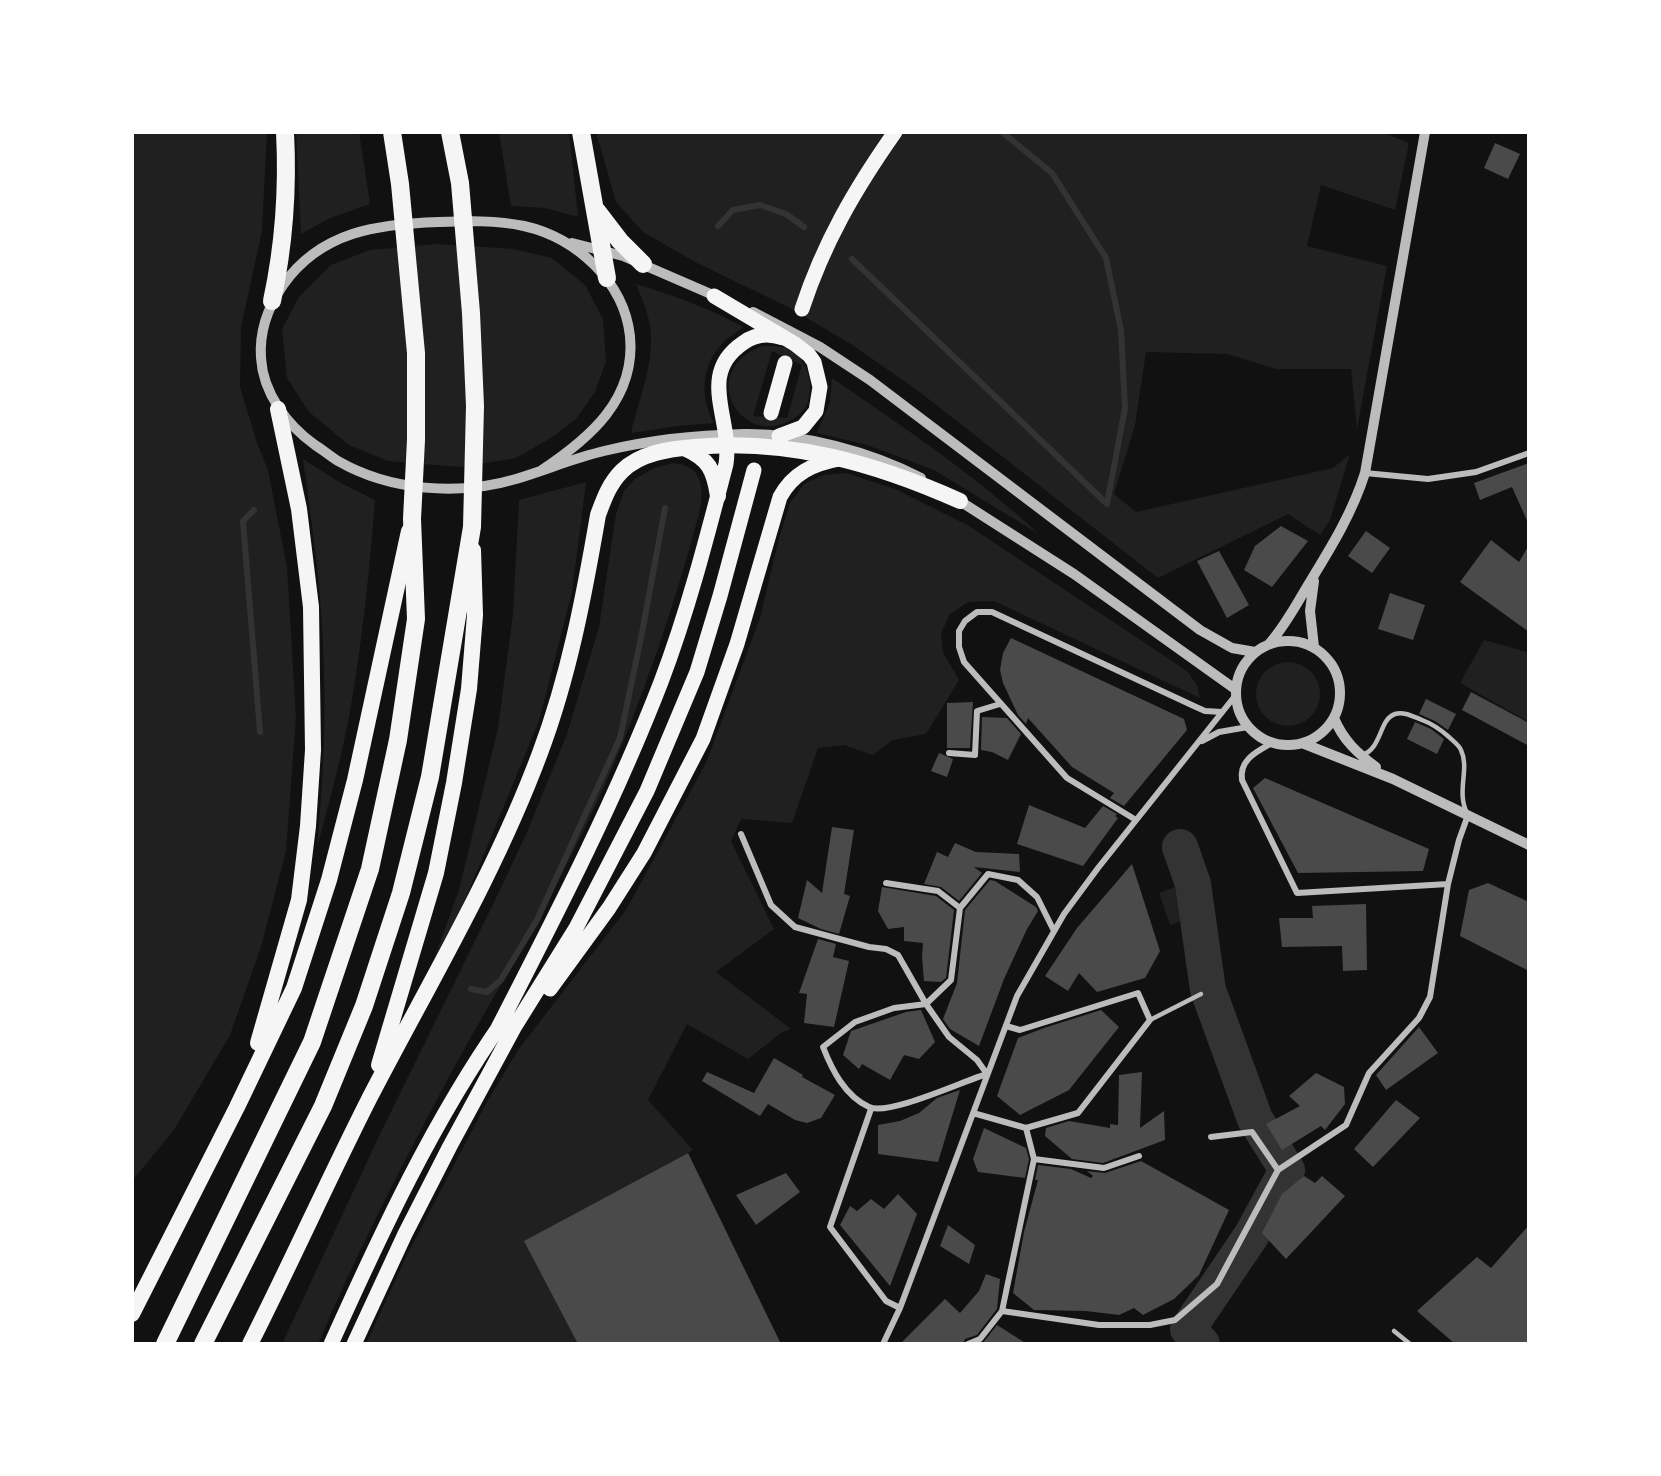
<!DOCTYPE html>
<html>
<head>
<meta charset="utf-8">
<style>
  body { margin:0 }
  #map { position:relative; width:1661px; height:1476px; overflow:hidden; background:#111; font-family:"Nunito Sans",sans-serif }
  canvas { display:block }
  .frame { position:absolute; inset:0; border:134px solid #fff; pointer-events:none }
</style>
</head>
<body>
<div id="map">
<canvas width="1661" height="1476"></canvas>
<div class="frame"></div>
</div>
<script>
const g = document.querySelector('canvas').getContext('2d');
g.lineJoin = 'round';
function paint(path, color) { g.fillStyle = color; g.fill(path, 'evenodd'); }
function strokePath(path, color, width, dash) { g.strokeStyle = color; g.lineWidth = width; g.lineCap = dash ? 'butt' : 'round'; g.setLineDash(dash || []); g.stroke(path); }
paint(new Path2D(`
  M 132,132 L 267,132 L 262,231 L 241,327 L 240,387 L 257,443 L 268,470 L 287,567 L 296,717 L 286,851 L 261,947 L 230,1035 L 174,1130 L 132,1181 Z
  M 296,132 L 359,132 L 370,204 L 330,218 L 301,234 Z
  M 499,132 L 569,132 L 578,217 L 545,208 L 511,206 Z
  M 596,132 L 1382,132 L 1409,143 L 1395,210 L 1321,185 L 1307,246 L 1387,266 L 1357,429 L 1351,369 L 1276,369 L 1228,354 L 1146,352 L 1135,425 L 1114,494 L 1136,512 L 1333,468 L 1350,454 L 1330,520 L 1320,535 L 1288,514 L 1158,578 L 917,390 L 851,344 L 788,307 L 695,262 L 643,232 L 616,202 Z
  M 437,244 L 513,249 L 552,258 L 585,285 L 603,319 L 606,361 L 595,392 L 576,419 L 551,438 L 516,458 L 460,467 L 388,461 L 349,445 L 309,412 L 287,378 L 282,329 L 299,297 L 331,265 L 370,250 Z
  M 636,284 C 673,295 709,308 743,327 C 736,333 727,338 721,345 C 701,367 700,399 714,423 L 678,426 L 631,433 C 638,402 652,370 651,337 C 651,320 643,300 636,284 Z
  M 763,346 C 771,346 779,346 786,348 C 807,357 815,384 807,404 C 804,412 795,419 787,422 C 738,445 697,369 763,346 ZM 772,351 L 802,365 L 787,418 L 753,416 Z
  M 832,378 C 903,427 975,475 1039,534 L 934,470 L 867,445 L 817,433 L 830,402 Z
  M 303,459 L 339,482 L 375,500 C 370,563 364,626 354,687 C 346,742 331,795 317,848 C 322,790 326,732 324,674 C 323,602 313,531 303,459 Z
  M 673,463 C 702,466 704,485 700,510 C 668,630 626,749 569,860 C 527,943 478,1021 435,1103 C 393,1182 353,1262 318,1344 L 282,1344 L 380,1134 L 500,890 L 528,830 L 567,734 L 599,627 L 616,514 L 624,491 L 635,479 L 654,468 Z
  M 846,473 L 895,489 L 969,526 L 1187,671 L 1197,685 L 1200,698 L 994,601 L 968,602 L 950,614 L 941,634 L 943,652 L 959,680 L 926,734 L 892,740 L 873,755 L 844,745 L 818,748 L 792,823 L 741,819 L 731,841 L 774,929 L 716,972 L 791,1029 L 781,1033 L 748,1059 L 687,1024 L 648,1100 L 693,1150 L 525,1241 L 578,1344 L 366,1344 L 407,1255 L 488,1100 L 518,1050 L 626,910 L 706,763 L 760,618 L 779,538 L 790,503 L 804,484 L 823,475 Z
  M 586,482 L 572,592 L 539,721 L 458,917 L 435,956 L 459,890 L 498,728 L 513,614 L 519,500 Z
  M 1484,640 L 1527,652 L 1529,651 L 1529,722 L 1460,683 Z
  M1256 694a32 32 0 1 1 64 0a32 32 0 1 1-64 0Z
  M 1180,885 L 1190,918 L 1170,925 L 1159,893 Z`), '#202020');
strokePath(new Path2D(`
  M 1002,132 L 1052,173 L 1106,258 L 1121,330 L 1125,408 L 1107,504
  M 718,226 L 733,210 L 760,205 L 786,214 L 804,227
  M 852,259 L 1107,504
  M 254,510 L 243,521 L 260,732
  M 471,989 L 487,992 L 501,980 L 537,920 L 620,738 L 642,633 L 665,508`), '#333', 6);
strokePath(new Path2D(`
  M 1180,847 L 1193,884 L 1208,990 L 1255,1119 L 1287,1170 L 1251,1236 L 1188,1329 L 1202,1344`), '#333', 36);
paint(new Path2D(`
  M 1495,143 L 1520,154 L 1508,179 L 1484,168 Z
  M 1529,463 L 1529,525 L 1512,487 L 1480,500 L 1474,483 Z
  M 1281,526 L 1308,541 L 1272,587 L 1244,570 L 1255,546 Z
  M 1366,531 L 1390,548 L 1372,573 L 1348,556 Z
  M 1491,540 L 1519,562 L 1529,545 L 1529,632 L 1460,582 Z
  M 1219,551 L 1249,605 L 1227,618 L 1197,561 Z
  M 1390,593 L 1425,605 L 1413,640 L 1378,629 Z
  M 1011,638 L 1184,719 L 1187,730 L 1124,806 L 1110,798 L 1114,793 L 1072,767 L 1028,718 L 1026,724 L 1018,715 L 1003,683 L 1000,670 L 1003,653 Z
  M 1471,692 L 1529,723 L 1529,746 L 1462,710 Z
  M 1426,699 L 1456,714 L 1448,730 L 1435,721 L 1419,714 Z
  M 973,702 L 970,748 L 947,748 L 947,703 Z
  M 982,717 L 1007,718 L 1021,734 L 1008,760 L 992,752 L 981,750 Z
  M 1415,722 L 1431,729 L 1444,739 L 1437,754 L 1407,739 Z
  M 939,753 L 953,759 L 947,777 L 931,771 Z
  M 1265,778 L 1429,849 L 1423,871 L 1298,873 L 1253,788 Z
  M 1029,805 L 1085,828 L 1103,806 L 1117,814 L 1115,816 L 1118,818 L 1083,866 L 1017,844 Z
  M 832,827 L 854,830 L 844,894 L 850,896 L 839,934 L 821,929 L 798,918 L 807,880 L 822,893 Z
  M 955,843 L 976,852 L 1019,854 L 1020,872 L 974,867 L 982,873 L 959,901 L 941,887 L 924,884 L 937,852 L 948,857 Z
  M 1132,864 L 1160,951 L 1145,978 L 1097,992 L 1079,973 L 1068,991 L 1045,976 L 1077,928 Z
  M 990,880 L 995,881 L 1036,907 L 1038,911 L 1027,929 L 1004,979 L 979,1046 L 950,1029 L 943,1019 L 957,983 L 965,910 Z
  M 1488,883 L 1529,902 L 1529,971 L 1460,936 L 1469,890 Z
  M 882,887 L 936,896 L 954,910 L 946,978 L 941,982 L 924,981 L 922,957 L 923,943 L 904,941 L 904,927 L 888,929 L 878,911 Z
  M 1366,904 L 1367,970 L 1343,971 L 1342,946 L 1282,947 L 1279,918 L 1313,918 L 1312,906 Z
  M 818,939 L 836,944 L 833,957 L 849,961 L 834,1027 L 804,1023 L 807,994 L 799,993 Z
  M 921,1010 L 935,1042 L 919,1059 L 904,1055 L 890,1080 L 862,1064 L 859,1069 L 843,1055 L 851,1031 L 906,1012 Z
  M 1101,1010 L 1119,1027 L 1069,1090 L 1020,1115 L 997,1096 L 1018,1038 L 1044,1028 Z
  M 1419,1027 L 1438,1053 L 1386,1090 L 1376,1075 Z
  M 774,1058 L 803,1075 L 802,1077 L 835,1095 L 821,1118 L 807,1123 L 795,1120 L 768,1104 L 760,1116 L 702,1081 L 707,1072 L 754,1093 Z
  M 1142,1072 L 1140,1128 L 1164,1111 L 1165,1140 L 1103,1163 L 1072,1159 L 1045,1136 L 1046,1128 L 1069,1121 L 1110,1128 L 1110,1124 L 1118,1125 L 1119,1075 Z
  M 1316,1073 L 1344,1087 L 1345,1104 L 1325,1130 L 1321,1126 L 1282,1150 L 1266,1124 L 1300,1106 L 1289,1096 Z
  M 960,1090 L 938,1162 L 878,1154 L 878,1125 L 900,1121 L 919,1113 L 937,1098 Z
  M 1396,1100 L 1420,1118 L 1373,1167 L 1354,1149 Z
  M 984,1128 L 1026,1148 L 1029,1159 L 1025,1178 L 978,1172 L 973,1159 Z
  M 688,1153 L 781,1344 L 578,1344 L 524,1241 Z
  M 1141,1161 L 1229,1210 L 1199,1275 L 1174,1299 L 1143,1315 L 1134,1308 L 1119,1315 L 1086,1311 L 1034,1310 L 1013,1293 L 1024,1232 L 1038,1180 L 1035,1180 L 1038,1165 L 1071,1169 L 1091,1178 L 1093,1176 L 1087,1171 L 1105,1173 Z
  M 786,1173 L 800,1192 L 756,1225 L 736,1195 Z
  M 1304,1176 L 1315,1183 L 1322,1176 L 1345,1196 L 1286,1259 L 1262,1233 L 1282,1194 Z
  M 898,1194 L 917,1214 L 890,1286 L 840,1225 L 850,1206 L 857,1211 L 871,1199 L 884,1209 Z
  M 948,1225 L 975,1245 L 969,1264 L 940,1246 Z
  M 1529,1225 L 1529,1344 L 1455,1344 L 1417,1311 L 1477,1257 L 1491,1268 Z
  M 986,1274 L 1000,1279 L 997,1309 L 977,1335 L 965,1339 L 963,1344 L 900,1344 L 945,1299 L 960,1313 L 979,1291 Z
  M 997,1325 L 1027,1344 L 982,1344 Z`), '#4a4a4a');
strokePath(new Path2D(`
  M 1362,755 C 1382,749 1379,719 1395,714 C 1404,711 1414,717 1422,720 C 1433,724 1440,729 1449,737 C 1453,741 1459,745 1461,750 C 1470,769 1456,791 1467,813
  M 1150,1020 L 1201,994
  M 1394,1331 L 1410,1344`), '#bcbcbc', 4.5);
strokePath(new Path2D(`
  M 1365,473 L 1428,479 L 1476,472 L 1529,453
  M 1202,741 L 1219,732 L 1248,727
  M 1272,743 C 1256,752 1239,760 1242,780 L 1297,893 L 1448,884
  M 949,753 L 975,755 L 977,711 L 1000,704
  M 1136,820 L 1067,778 L 964,662 L 959,647 L 959,631 L 965,621 L 977,612 L 992,612 L 1196,707 L 1205,711 L 1222,712
  M 741,834 L 771,905 L 795,927 L 869,947 L 886,949 L 898,955 L 926,1004 L 949,1037 L 977,1060 L 987,1074 C 963,1081 889,1116 869,1107 C 845,1096 832,1070 823,1047 L 855,1022 L 894,1008 L 926,1004 L 951,980 L 960,908 L 988,874 L 1018,880 L 1037,897 L 1054,931
  M 886,883 L 938,891 L 960,908
  M 871,1109 L 830,1227 L 886,1301 L 900,1308
  M 973,1113 L 1026,1128 L 1078,1113 L 1150,1020 L 1138,993 L 1020,1030 L 1006,1026
  M 1211,1137 L 1252,1132 L 1278,1170
  M 1034,1159 L 1104,1168 L 1139,1156
  M 1002,1311 L 1099,1325 L 1150,1325 L 1175,1320 L 1217,1284 L 1278,1170 L 1346,1125 L 1369,1073 L 1419,1018 L 1430,997 L 1448,884 L 1459,840 L 1468,815
  M 883,1344 L 900,1308 L 1017,996 L 1064,914 L 1098,868 L 1235,696
  M 968,1344 L 980,1339 L 1002,1311 L 1034,1159 L 1026,1128`), '#bcbcbc', 6);
strokePath(new Path2D(`
  M 572,243 L 623,256 L 720,298
  M 753,312 L 820,347 L 870,380 L 1200,630 L 1232,648 L 1255,652
  M 542,470 C 590,438 636,399 630,336 C 624,282 577,238 524,226 C 496,220 467,221 439,222 C 378,224 321,231 283,285 C 268,307 259,330 261,358 C 263,393 287,425 315,445 C 323,450 330,456 338,461 C 390,491 459,496 516,479 C 546,470 574,458 604,451 C 649,440 697,435 744,434 C 801,433 871,452 921,478
  M 955,498 L 1074,574 L 1235,689
  M 1314,581 L 1310,611 L 1314,647
  M1236 693a52 52 0 1 1 104 0a52 52 0 1 1-104 0Z
  M 1269,644 C 1285,626 1296,605 1308,585 C 1330,549 1352,514 1365,473 L 1425,132
  M 1334,718 C 1343,740 1357,753 1376,767
  M 1302,743 L 1393,779 L 1529,845`), '#bcbcbc', 10);
strokePath(new Path2D(`
  M 714,296 L 795,344 L 809,355 L 814,362 L 820,387 L 816,411 L 803,427 L 779,436
  M 802,309 C 824,242 855,189 895,132
  M 771,413 L 785,363
  M 550,989 L 609,908 L 644,853 L 703,739 L 737,644 L 780,497 C 793,473 813,464 839,459
  M 498,1028 C 556,915 615,801 661,682 C 688,611 707,537 726,464 C 733,419 696,375 743,343 C 755,334 769,333 783,338
  M 331,1344 C 381,1233 433,1121 503,1021
  M 354,1344 L 405,1234 L 450,1146 L 515,1026 L 576,928 L 647,791 L 697,672 L 720,596 L 754,470`), '#f5f5f5', 15);
strokePath(new Path2D(`
  M 684,448 C 709,459 714,470 718,496
  M 258,1043 L 299,900 L 308,826 L 313,750 L 311,607 L 299,509 L 278,409
  M 379,1065 L 436,873 L 454,783 L 469,689 L 475,615 L 473,550
  M 132,1314 L 237,1107 L 294,988 L 329,880 L 355,780 L 409,531
  M 250,1344 C 291,1263 328,1180 369,1099 C 428,985 495,874 540,753 C 569,676 584,596 598,515 C 604,499 609,484 622,471 C 640,453 669,449 694,447 C 787,438 875,463 960,501`), '#f5f5f5', 16);
strokePath(new Path2D(`
  M 581,132 L 607,278
  M 597,211 L 620,241 L 643,264
  M 272,301 C 284,245 288,189 285,132
  M 165,1344 L 312,1042 L 370,869 L 398,740 L 416,619 L 412,519 L 416,440 L 416,353 L 400,184 L 392,132
  M 203,1344 L 323,1106 L 364,1006 L 401,893 L 430,777 L 472,527 L 475,406 L 471,313 L 460,183 L 450,132`), '#f5f5f5', 18);
</script>
</body>
</html>
